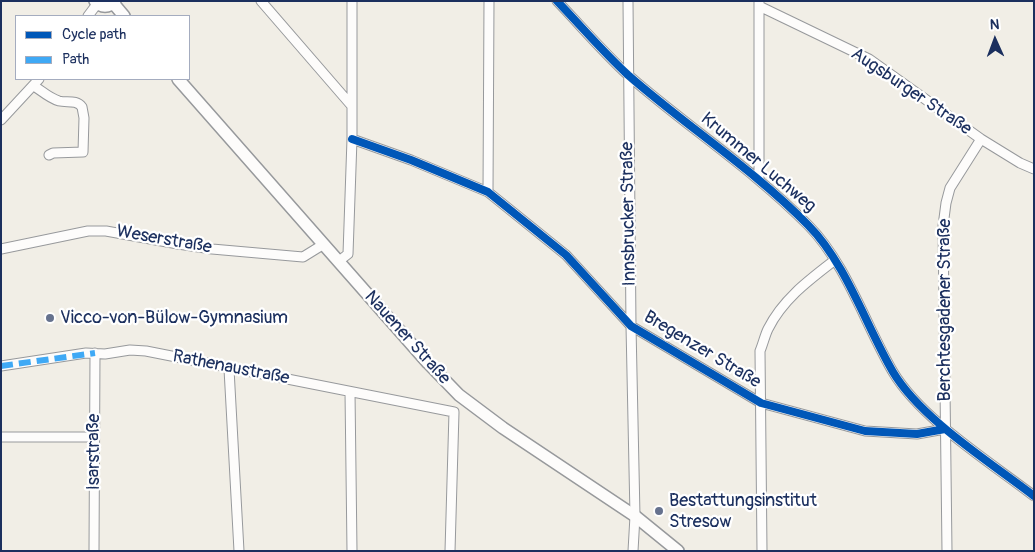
<!DOCTYPE html>
<html>
<head>
<meta charset="utf-8">
<style>
  body { margin:0 }
  #map { position:relative; width:1035px; height:552px; overflow:hidden; background:#f1eee6; font-family:Pangolin,sans-serif }
  canvas { display:block }
  .frame { position:absolute; inset:0; border:2px solid #1b2f5e; pointer-events:none }
  .legend { position:absolute; left:15px; top:15px; width:175px; height:65px; box-sizing:border-box; background:#fff; border:1px solid #a4acbf; margin:0; padding:6px 9px; list-style:none; font-size:15px; color:#1b2f5e }
  .legend li { display:flex; align-items:center; gap:10px; height:25px }
  .legend b { width:25px; border:1px solid #a4acbf }
  .north { position:absolute; left:970px; top:15px; width:50px; height:50px; -webkit-text-stroke:4px #fff; paint-order:stroke; rotate:358deg; font-size:14px; font-weight:700; line-height:20px; text-align:center; color:#1b2f5e }
  .north::after { content:''; display:block; margin:auto; width:18px; height:22px; background:#1b2f5e; clip-path:polygon(50% 0,100% 100%,50% 72%,0 100%) }
</style>
</head>
<body>
<div id="map">
<canvas width="1035" height="552"></canvas>
<div class="frame"></div>
<ul class="legend">
<li><b style="height:6px;background:#0057b8"></b>Cycle path</li>
<li><b style="height:6px;background:#3fa9f5"></b>Path</li>
</ul>
<div class="north">N</div>
</div>
<script>
const g = document.querySelector('canvas').getContext('2d');
g.lineJoin = 'round';
function strokePath(path, color, width, dash) { g.strokeStyle = color; g.lineWidth = width; g.lineCap = dash ? 'butt' : 'round'; g.setLineDash(dash || []); g.stroke(path); }
function drawText(font, color, halo, rows, align = 'center') {
  g.font = font + ' Pangolin,sans-serif'; g.lineWidth = 4.5; g.setLineDash([]); g.textBaseline = 'middle'; g.strokeStyle = halo; g.fillStyle = color; for (const [text, x, y, turn = 0] of rows) {
    g.save(); g.translate(x, y); g.rotate((+turn || 0) * Math.PI / 180); g.textAlign = isNaN(turn) ? turn : align; if (halo) g.strokeText(text, 0, 0); g.fillText(text, 0, 0); g.restore();
  }
}
const minor = new Path2D(`
  M 261,1 L 351,105
  M 557,1 C 581,26 603,52 628,75 C 686,126 753,169 808,225 C 846,263 866,326 893,372 C 921,419 990,462 1034,496
  M 628,1 L 631,326 L 635,516 L 633,551
  M 759,1 L 759,180
  M 759,6 L 869,59 L 981,139 L 1020,163 L 1034,169
  M 88,16 L 97,4
  M 34,86 C 42,91 49,98 59,101 C 67,103 76,99 82,107 L 84,118 L 83,152 L 53,153 L 49,155
  M 1,120 L 39,79
  M 352,139 L 411,160 L 488,192 L 566,255 L 631,326 L 761,403 L 865,431 L 917,434 L 945,429
  M 488,192 L 489,1
  M 1,249 L 88,231 L 106,231 L 178,244 L 212,249 L 303,257 L 324,244
  M 339,261 L 348,254 L 352,139 L 352,1
  M 1,366 L 86,353 L 105,354 L 130,350 L 146,351 L 454,412 L 450,551
  M 229,369 L 239,551
  M 350,392 L 352,551
  M 1,437 L 94,437
  M 94,551 L 95,353
  M 762,551 L 760,351 C 763,344 765,335 768,329 C 783,299 809,280 835,260
  M 947,551 L 943,226 L 946,203 L 950,188 L 981,139`);
const major = new Path2D(`
  M 95,1 C 101,8 109,8 115,1
  M 113,3 L 124,16
  M 178,79 L 428,363 L 459,395 L 503,428 L 635,516 L 678,551`);
strokePath(minor, '#97999c', 11);
strokePath(major, '#97999c', 14);
strokePath(minor, '#fdfcfb', 9);
strokePath(major, '#fdfcfb', 11);
strokePath(new Path2D(`
  M 1,366 L 95,353`), '#3fa9f5', 6, [12, 6]);
strokePath(new Path2D(`
  M 557,1 C 581,26 603,52 628,75 C 686,126 753,169 808,225 C 846,263 866,326 893,372 C 921,419 990,462 1034,496
  M 352,139 L 411,160 L 488,192 L 566,255 L 631,326 L 761,403 L 865,431 L 917,434 L 945,429`), '#0057b8', 8);
for (const [x, y, r, color] of [
  [50,318,5,"#66728e"],
  [659,511,5,"#66728e"]
]) { const dot = new Path2D(); dot.arc(x, y, r, 0, 2 * Math.PI); g.fillStyle = color; g.fill(dot); strokePath(dot, '#fff', 2); }
drawText('18px', '#1b2f5e', '#fff', [
  ["Augsburger Straße",911,92,34],
  ["Krummer Luchweg",758,163,40],
  ["Innsbrucker Straße",629,214,-91],
  ["Weserstraße",164,240,10],
  ["Berchtesgadener Straße",945,310,-90],
  ["Nauener Straße",407,338,48],
  ["Bregenzer Straße",702,350,31],
  ["Rathenaustraße",231,368,11],
  ["Isarstraße",94,452,-90]
]);
drawText('18px', '#1b2f5e', '#fff', [
  ["Vicco-von-Bülow-Gymnasium",60,318],
  ["Bestattungsinstitut",669,501],
  ["Stresow",669,522]
], 'left');
</script>
</body>
</html>
